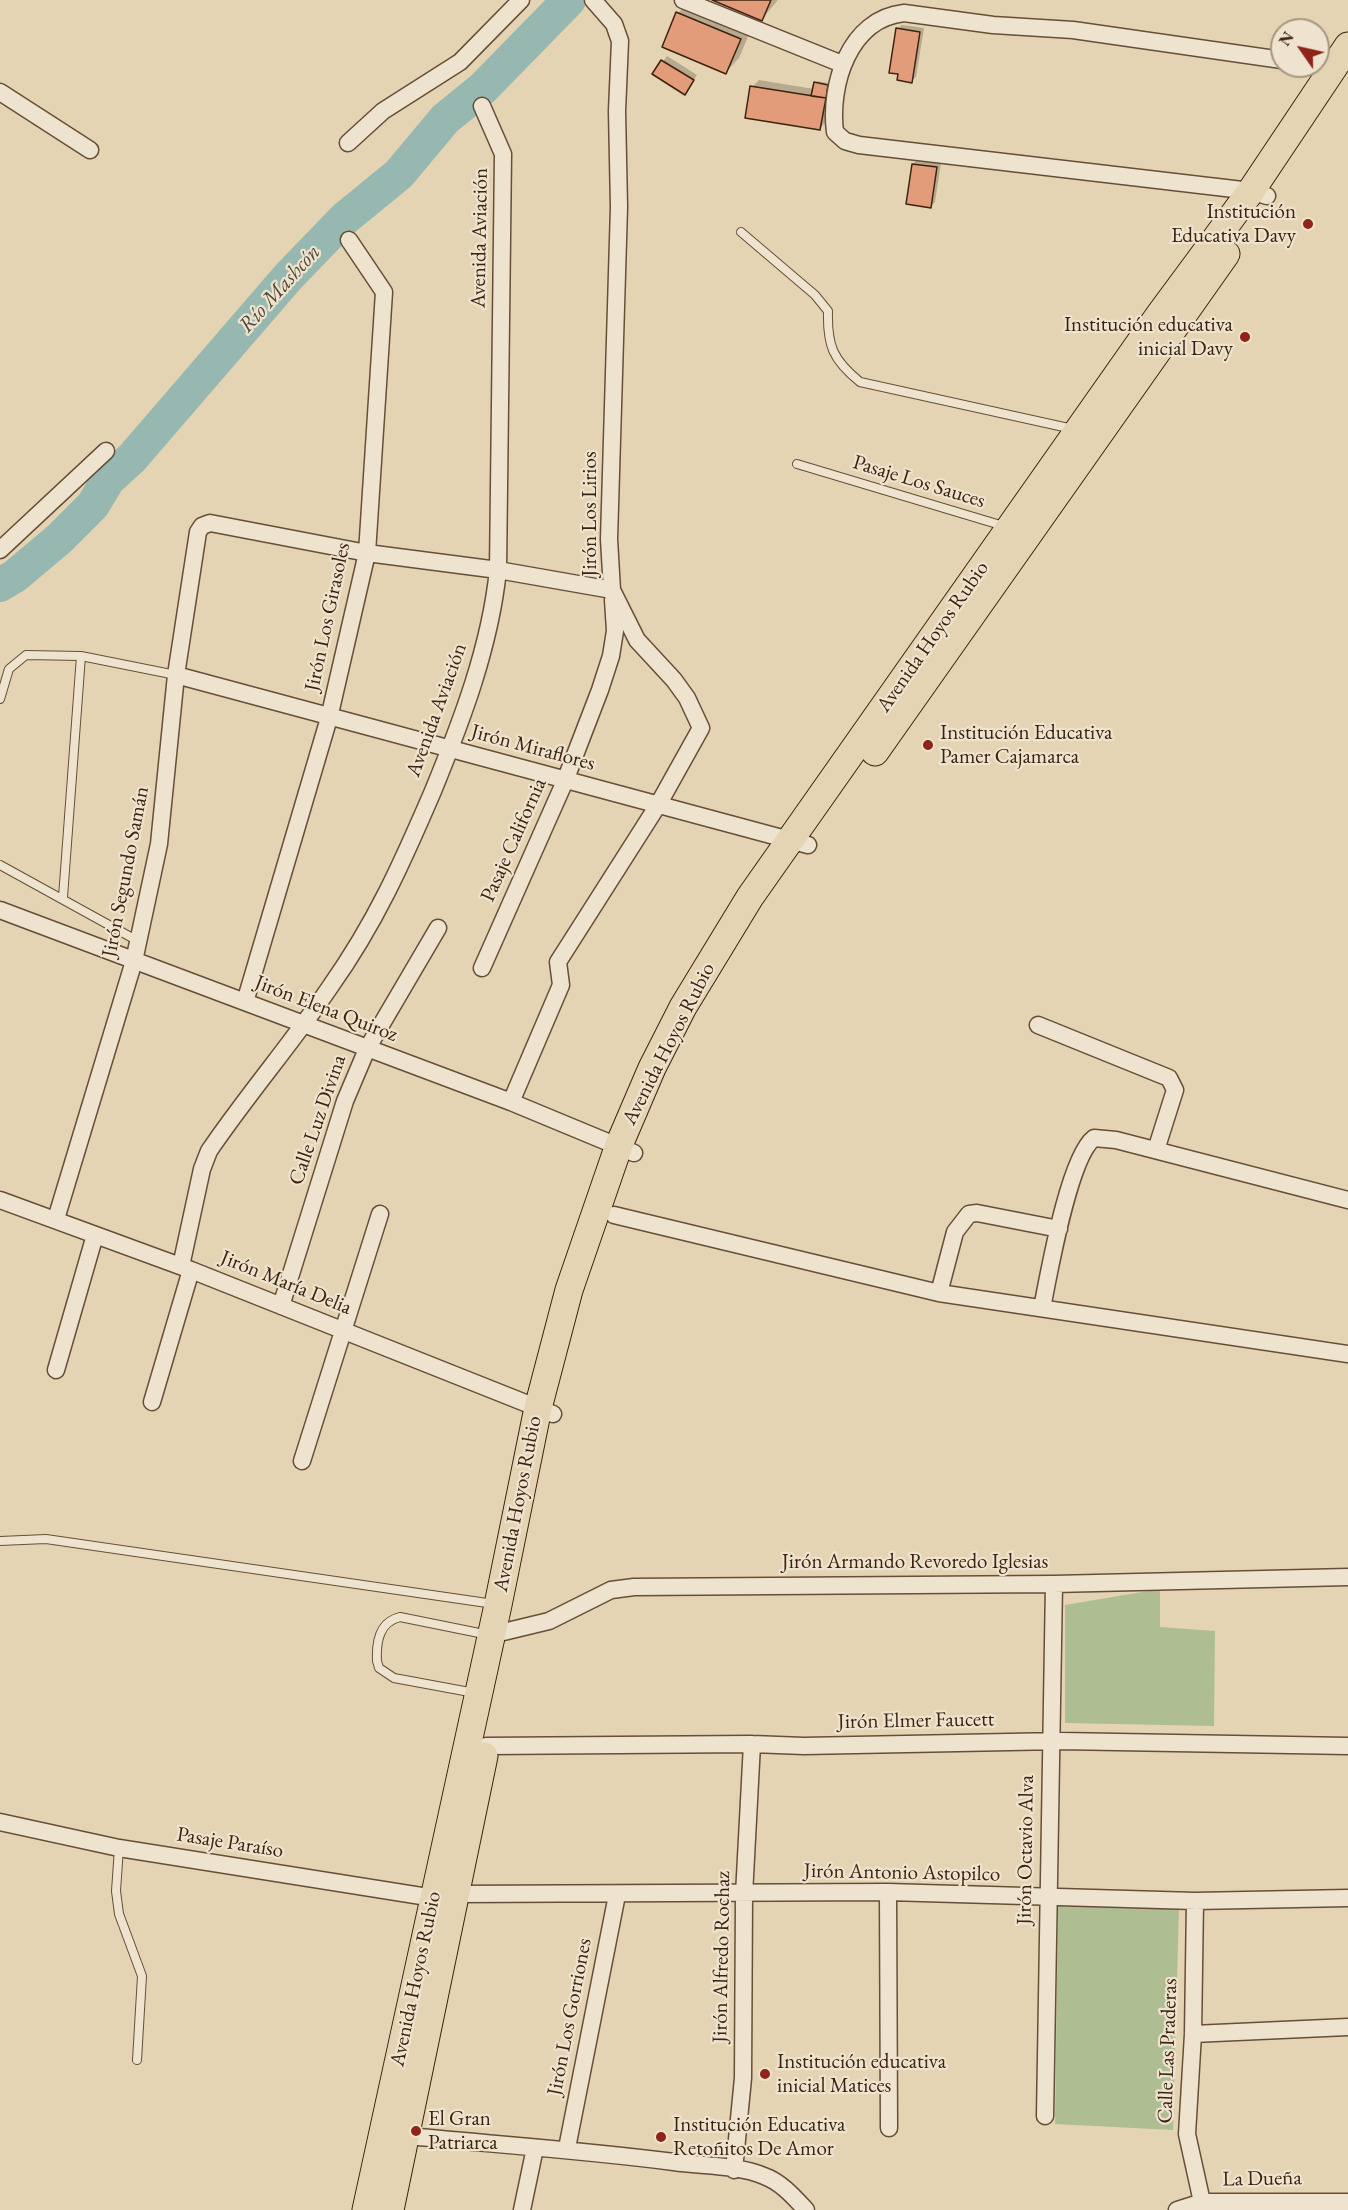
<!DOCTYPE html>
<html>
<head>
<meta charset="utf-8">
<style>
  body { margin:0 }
  #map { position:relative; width:1348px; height:2210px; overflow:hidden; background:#e5d4b3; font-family:"EB Garamond",serif }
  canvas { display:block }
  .north { position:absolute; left:1270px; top:18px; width:60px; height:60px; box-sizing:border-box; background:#eee3ce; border:2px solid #a79682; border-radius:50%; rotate:304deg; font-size:16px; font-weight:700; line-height:24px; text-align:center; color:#3c220f }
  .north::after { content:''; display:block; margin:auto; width:21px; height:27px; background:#8f2418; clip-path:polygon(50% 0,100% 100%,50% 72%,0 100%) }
</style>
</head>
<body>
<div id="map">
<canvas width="1348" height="2210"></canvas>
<div class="north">N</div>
</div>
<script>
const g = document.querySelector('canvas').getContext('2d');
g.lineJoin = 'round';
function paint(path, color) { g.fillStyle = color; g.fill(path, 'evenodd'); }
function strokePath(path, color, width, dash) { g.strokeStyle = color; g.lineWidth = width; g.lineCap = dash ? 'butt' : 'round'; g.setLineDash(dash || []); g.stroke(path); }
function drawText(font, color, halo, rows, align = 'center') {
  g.font = font + ' "EB Garamond",serif'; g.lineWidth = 4.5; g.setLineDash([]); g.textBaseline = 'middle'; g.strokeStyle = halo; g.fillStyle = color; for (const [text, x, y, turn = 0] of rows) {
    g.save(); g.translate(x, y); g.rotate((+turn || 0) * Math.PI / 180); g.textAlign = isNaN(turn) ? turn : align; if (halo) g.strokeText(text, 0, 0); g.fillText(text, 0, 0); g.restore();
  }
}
paint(new Path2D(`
  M 1160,1589 L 1160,1627 L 1215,1631 L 1214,1726 L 1065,1723 L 1065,1605 Z
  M 1058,1905 L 1179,1907 L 1173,2130 L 1055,2124 Z`), '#aebe92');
paint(new Path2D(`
  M 691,0 L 753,25 L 739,58 L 726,72 L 678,13 Z
  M 716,0 L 778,0 L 762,19 Z
  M 902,25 L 924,28 L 916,77 L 911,81 L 897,29 Z
  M 667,56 L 697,75 L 685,93 L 654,74 Z
  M 759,80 L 814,89 L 817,81 L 829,83 L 827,91 L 832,92 L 827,121 L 820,128 L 752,87 Z
  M 917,160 L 941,163 L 935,202 L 931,206 L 913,164 Z`), '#0003');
strokePath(new Path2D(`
  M 0,585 L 15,576 L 59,539 L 93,505 L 108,480 L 132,458 L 288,277 L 344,219 L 399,174 L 445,119 L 483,88 L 569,0`), '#96b8b0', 34);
const building = new Path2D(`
  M 712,0 L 771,0 L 762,21 Z
  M 676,12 L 741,39 L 726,74 L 662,47 Z
  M 896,28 L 920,32 L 912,83 L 897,80 L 898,74 L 889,73 Z
  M 661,60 L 694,80 L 685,95 L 652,74 Z
  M 814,82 L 828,85 L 826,98 L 811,96 Z
  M 750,86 L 826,98 L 820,130 L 745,118 Z
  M 912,164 L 937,167 L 931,208 L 906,204 Z`);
paint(building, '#e39c79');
strokePath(building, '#3c220f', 1.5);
const service = new Path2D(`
  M 741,232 L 815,295 L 828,311 C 827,346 833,360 860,382 L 1073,429
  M 797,464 L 1007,527
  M 0,699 L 9,669 L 26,655 L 81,656 L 176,675
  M 0,865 L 138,941
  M 63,897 L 81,656
  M 0,1541 L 46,1539 L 494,1604
  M 475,1693 L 394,1678 L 379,1668 L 377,1661 C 376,1642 379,1622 400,1617 L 489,1635
  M 119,1848 L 116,1891 L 119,1914 L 142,1976 L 137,2060`);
const minor = new Path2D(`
  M 683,0 L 842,64
  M 0,92 L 90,150
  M 348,143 L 383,111 L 460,62 L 521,0
  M 1267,196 L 1251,191 L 859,145 L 845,141 L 835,132 C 829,85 849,19 904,13 L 993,25 L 1073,30 L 1282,60
  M 0,550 L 106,451
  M 176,675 L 808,845
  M 0,910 L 511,1102 L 634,1153
  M 482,968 L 565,781 L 600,690 L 611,656 L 615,631 L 613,600
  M 245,1002 L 329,718 L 367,553 L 384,292 L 349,240
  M 1038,1025 L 1169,1078 L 1175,1090 L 1156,1150
  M 511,1102 L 561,985 L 558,962 L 658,805 L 701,728 L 687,698 L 674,680 L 637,640 L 612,590 L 609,539 L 619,207 L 617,111 L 620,41 L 614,24 L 593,0
  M 0,1200 L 191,1270 L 553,1414
  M 614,1215 L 939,1293 L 1348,1354
  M 56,1219 L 134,961 L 159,844 L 176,675 L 198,532 L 202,526 L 210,523 L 367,553 L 498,570 L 612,590
  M 181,1266 L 202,1169 L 209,1151 C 247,1095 292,1043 330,987 C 376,922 402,863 433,791 C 462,720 490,647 498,570 L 503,154 L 482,106
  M 939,1293 L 955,1232 L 969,1214 L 977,1213 L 1059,1229
  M 281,1306 L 345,1101 L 367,1049 L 438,928
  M 1042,1308 C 1049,1273 1069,1157 1094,1138 L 1116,1140 L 1348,1200
  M 56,1370 L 95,1235
  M 152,1402 L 191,1270
  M 302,1461 L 380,1214
  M 491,1635 L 549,1621 L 611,1590 L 634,1587 L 1054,1584 L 1348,1577
  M 486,1746 L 752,1744 L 804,1746 L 1060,1741 L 1348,1746
  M 0,1822 L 119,1848 L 434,1898 L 455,1894 L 888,1892 L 1195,1901 L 1348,1898
  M 888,1892 L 889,2128
  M 1195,1901 L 1193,2034 L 1187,2134 L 1202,2202
  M 1193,2034 L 1348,2027
  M 1045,2116 L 1054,1584
  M 397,2135 C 489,2144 582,2150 674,2162 C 702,2166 738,2165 764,2176 C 781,2182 794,2197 806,2210
  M 567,2148 L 617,1895
  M 734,2170 L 743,2078 L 744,1895 L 752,1744
  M 522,2210 L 535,2148
  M 1177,2210 L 1202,2202 L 1348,2202`);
const primary = new Path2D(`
  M 875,752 L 1226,254
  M 366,2210 L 498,1605 L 538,1408 L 569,1290 L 619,1145 L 652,1068 L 683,1007 L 750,897 L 1160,314 L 1251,191 L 1348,46
  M 390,2210 L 484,1756`);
strokePath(service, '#664e38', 10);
strokePath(minor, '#664e38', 19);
strokePath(primary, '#3c220f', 29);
strokePath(service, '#eee3ce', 8);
strokePath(minor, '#eee3ce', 16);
strokePath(primary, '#e5d4b3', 27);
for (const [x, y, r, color] of [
  [1308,224,6,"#8f2418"],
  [1245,337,6,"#8f2418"],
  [928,745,6,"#8f2418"],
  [765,2074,6,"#8f2418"],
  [416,2131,6,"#8f2418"],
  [661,2137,6,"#8f2418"]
]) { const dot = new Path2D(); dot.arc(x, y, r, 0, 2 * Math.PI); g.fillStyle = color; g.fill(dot); strokePath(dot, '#eee3ce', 2); }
drawText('21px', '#3c220f', '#eee3ce', [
  ["Institución",1296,212,"right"],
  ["Educativa Davy",1296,236,"right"],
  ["Institución educativa",1233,325,"right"],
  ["inicial Davy",1233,349,"right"],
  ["Institución Educativa",940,733],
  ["Pamer Cajamarca",940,757],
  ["Institución educativa",777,2062],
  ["inicial Matices",777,2086],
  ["El Gran",428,2119],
  ["Patriarca",428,2143],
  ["Institución Educativa",673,2125],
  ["Retoñitos De Amor",673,2149]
], 'left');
drawText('21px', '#3c220f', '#eee3ce', [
  ["Avenida Aviación",480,238,-89],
  ["Pasaje Los Sauces",919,482,17],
  ["Jirón Los Lirios",590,514,-90],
  ["Jirón Los Girasoles",328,617,-78],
  ["Avenida Hoyos Rubio",933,637,-55],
  ["Avenida Aviación",437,710,-70],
  ["Jirón Miraflores",533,748,15],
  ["Pasaje California",514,840,-66],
  ["Jirón Segundo Samán",126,872,-79],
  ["Jirón Elena Quiroz",326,1009,21],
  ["Avenida Hoyos Rubio",669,1044,-63],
  ["Calle Luz Divina",318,1120,-71],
  ["Jirón María Delia",286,1283,22],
  ["Avenida Hoyos Rubio",518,1504,-79],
  ["Jirón Armando Revoredo Iglesias",915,1562],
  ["Jirón Elmer Faucett",916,1721,-1],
  ["Pasaje Paraíso",230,1843,9],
  ["Jirón Octavio Alva",1026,1850,-89],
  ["Jirón Antonio Astopilco",902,1873,1],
  ["Jirón Alfredo Rochaz",722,1957,-89],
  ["Avenida Hoyos Rubio",416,1979,-78],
  ["Jirón Los Gorriones",570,2017,-79],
  ["Calle Las Praderas",1168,2051,-88],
  ["La Dueña",1262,2179,-1]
]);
drawText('italic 22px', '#524837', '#eee3ce', [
  ["Río Mashcón",280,289,-48]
]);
</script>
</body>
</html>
